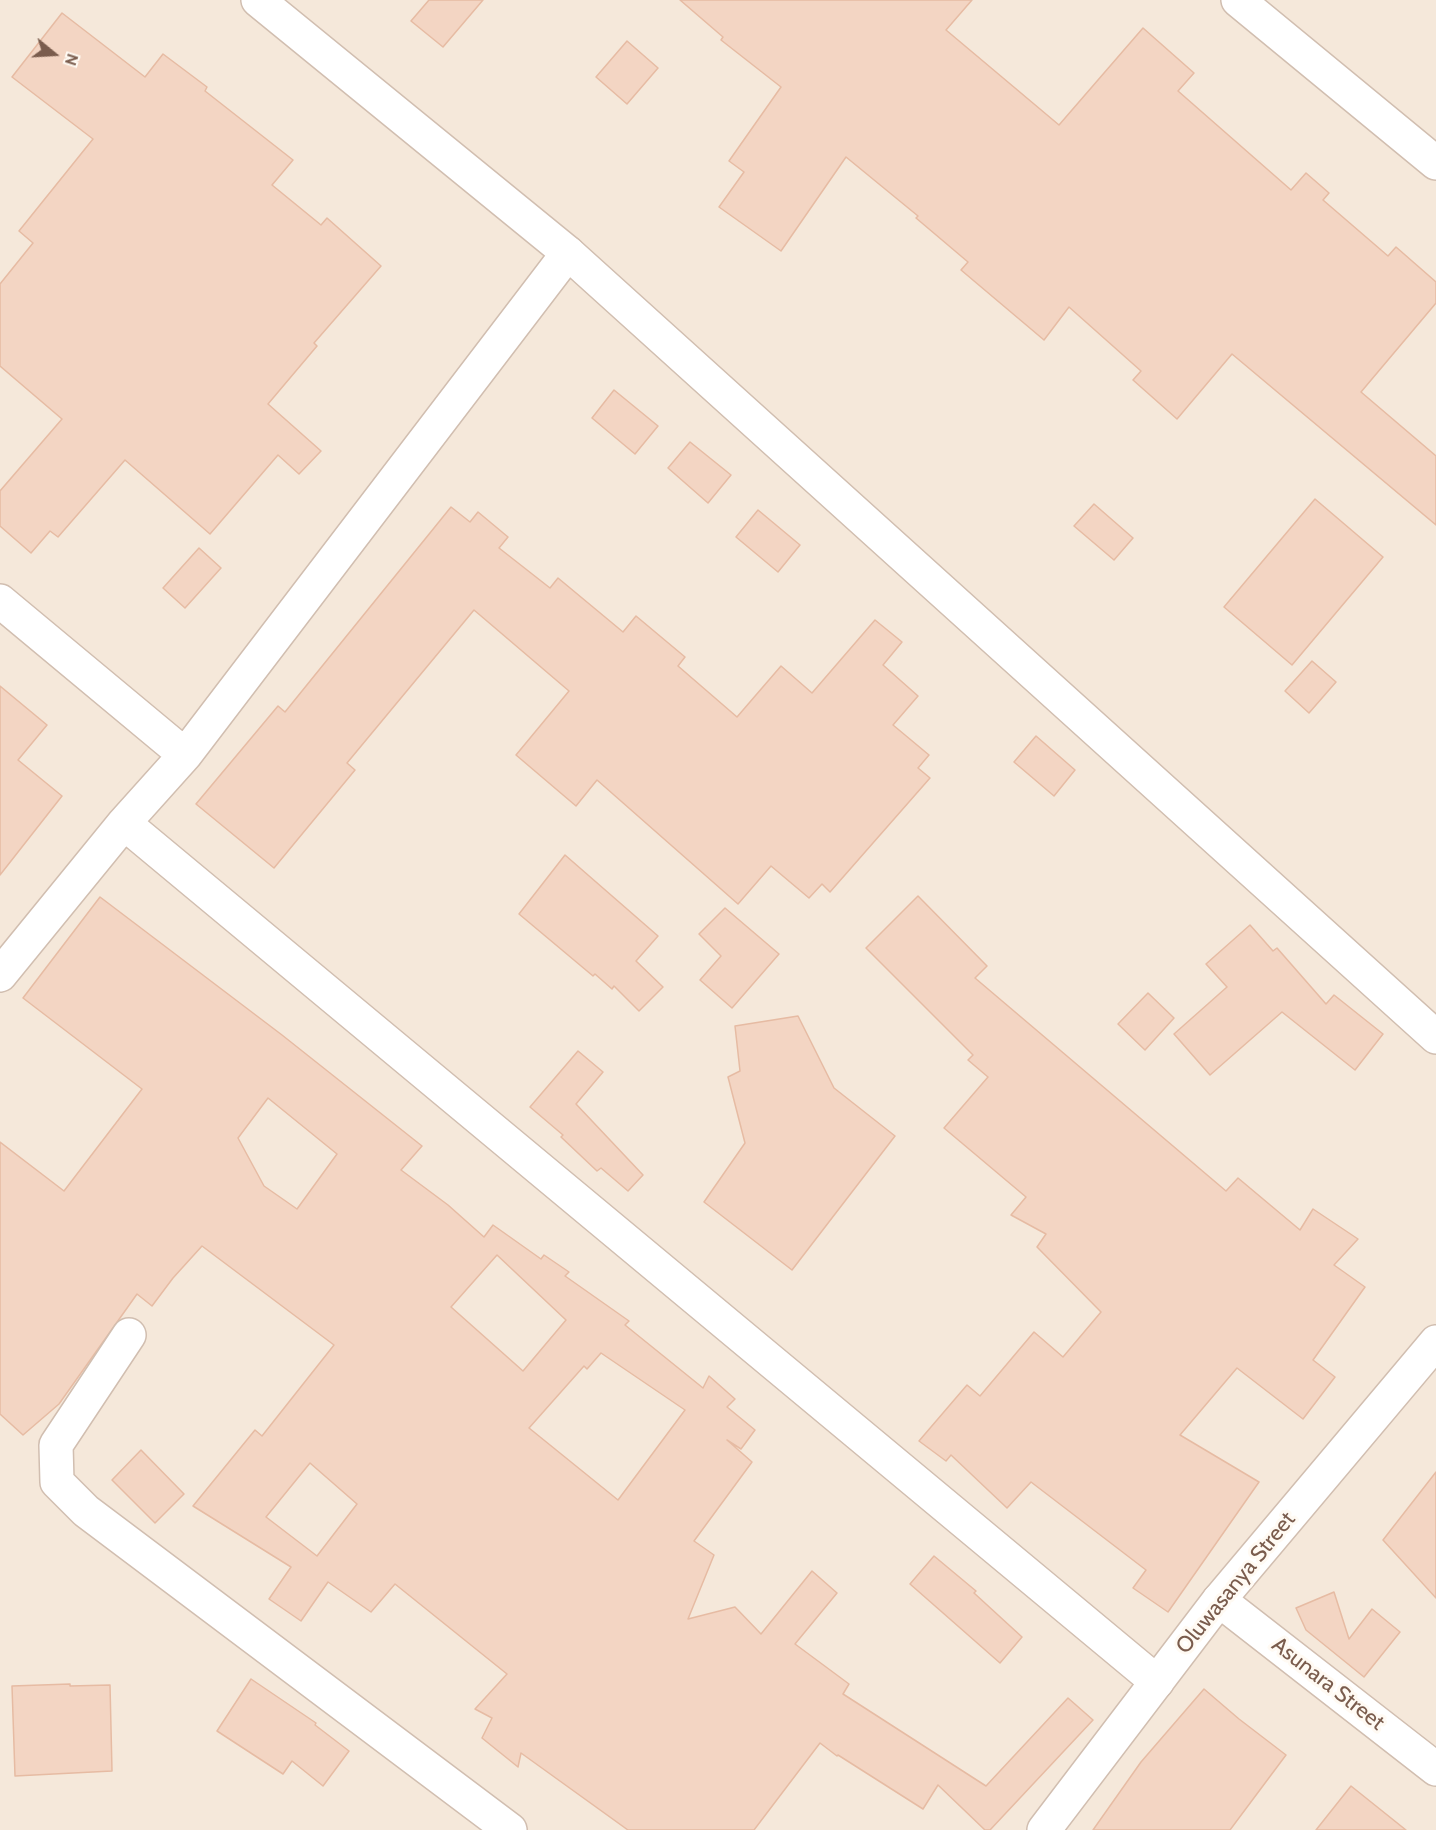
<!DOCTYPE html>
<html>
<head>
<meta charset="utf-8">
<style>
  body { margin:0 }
  #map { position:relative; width:1436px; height:1830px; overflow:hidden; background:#fdf6ec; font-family:Cabin,sans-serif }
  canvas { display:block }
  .north { position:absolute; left:24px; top:24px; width:60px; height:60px; -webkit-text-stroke:4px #fffaf3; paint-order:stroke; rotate:108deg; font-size:16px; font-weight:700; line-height:24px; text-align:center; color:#7a5c4d }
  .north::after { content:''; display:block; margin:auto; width:21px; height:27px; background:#7a5c4d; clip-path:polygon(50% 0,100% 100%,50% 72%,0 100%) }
</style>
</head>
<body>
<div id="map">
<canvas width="1436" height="1830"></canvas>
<div class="north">N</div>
</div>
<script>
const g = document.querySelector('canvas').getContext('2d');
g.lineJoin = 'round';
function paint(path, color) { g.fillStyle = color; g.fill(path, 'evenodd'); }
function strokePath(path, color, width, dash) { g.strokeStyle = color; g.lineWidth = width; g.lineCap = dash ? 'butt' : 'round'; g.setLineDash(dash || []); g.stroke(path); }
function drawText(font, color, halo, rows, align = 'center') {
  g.font = font + ' Cabin,sans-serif'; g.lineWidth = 6; g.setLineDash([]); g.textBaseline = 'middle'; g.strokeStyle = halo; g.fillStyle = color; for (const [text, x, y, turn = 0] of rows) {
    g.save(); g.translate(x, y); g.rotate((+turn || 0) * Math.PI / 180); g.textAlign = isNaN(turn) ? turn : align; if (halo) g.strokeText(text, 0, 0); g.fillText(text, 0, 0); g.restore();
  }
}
paint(new Path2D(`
  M 0,0 L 1436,0 L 1436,1830 L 0,1830 Z`), '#f5e8da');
const building = new Path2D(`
  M 429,0 L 483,0 L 443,47 L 411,21 Z
  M 680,0 L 972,0 L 946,30 L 1059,125 L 1143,28 L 1194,73 L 1178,91 L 1291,190 L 1306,173 L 1329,193 L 1323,200 L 1388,256 L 1396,247 L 1436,282 L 1436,303 L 1361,392 L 1436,456 L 1436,525 L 1232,354 L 1177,419 L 1133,380 L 1141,371 L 1069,307 L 1044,340 L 961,270 L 968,262 L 916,218 L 918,216 L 846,157 L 781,251 L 719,207 L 744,172 L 729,161 L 781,87 L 721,40 L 723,37 Z
  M 62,13 L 145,77 L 163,54 L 207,87 L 205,91 L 293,160 L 272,185 L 321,225 L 327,218 L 381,266 L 314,343 L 317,346 L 268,404 L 321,451 L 299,474 L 278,455 L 210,534 L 125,460 L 58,537 L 50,531 L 31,553 L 0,526 L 0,491 L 62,419 L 0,366 L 0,284 L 33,243 L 19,231 L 93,139 L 12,77 Z
  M 627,41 L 658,68 L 627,104 L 596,77 Z
  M 614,390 L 658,426 L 635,454 L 592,418 Z
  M 690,442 L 731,475 L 708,503 L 668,468 Z
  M 1315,499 L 1383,557 L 1292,665 L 1224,607 Z
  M 1094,504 L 1133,538 L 1114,560 L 1074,526 Z
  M 451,507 L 470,522 L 478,512 L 508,537 L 499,548 L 550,588 L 558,578 L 623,632 L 636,616 L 685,657 L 678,666 L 737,717 L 781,666 L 812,693 L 875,620 L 902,642 L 883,665 L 918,696 L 893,725 L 929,755 L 918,768 L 930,778 L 830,892 L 822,884 L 809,898 L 771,866 L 738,904 L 597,780 L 576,806 L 516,755 L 569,691 L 474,610 L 347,763 L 355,770 L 274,868 L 196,804 L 278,706 L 285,712 Z
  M 758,510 L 800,545 L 778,572 L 736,537 Z
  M 199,548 L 221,568 L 185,608 L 163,588 Z
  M 1312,661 L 1336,682 L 1309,713 L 1285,691 Z
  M 0,686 L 47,725 L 18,760 L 62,796 L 0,875 Z
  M 1036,736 L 1075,770 L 1054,796 L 1014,762 Z
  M 565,855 L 658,936 L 636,961 L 663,987 L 639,1011 L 614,986 L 612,989 L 595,974 L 593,976 L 519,914 Z
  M 918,896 L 987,966 L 975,978 L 1226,1191 L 1238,1178 L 1300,1230 L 1313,1209 L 1358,1239 L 1334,1265 L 1365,1287 L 1313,1360 L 1335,1377 L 1303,1419 L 1237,1368 L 1180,1435 L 1259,1482 L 1168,1612 L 1133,1588 L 1146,1570 L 1031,1482 L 1007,1508 L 951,1455 L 946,1461 L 919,1441 L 967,1385 L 980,1396 L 1034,1332 L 1063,1357 L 1101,1312 L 1037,1247 L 1046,1234 L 1011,1215 L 1026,1197 L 944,1128 L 988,1077 L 968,1060 L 973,1055 L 866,948 Z
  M 100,897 L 282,1035 L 422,1146 L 401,1170 L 448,1205 L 484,1237 L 493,1225 L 541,1259 L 544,1255 L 569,1272 L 565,1276 L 629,1321 L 625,1325 L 703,1388 L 709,1376 L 735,1399 L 727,1407 L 755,1430 L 741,1449 L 727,1440 L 752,1462 L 694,1541 L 714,1555 L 688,1619 L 735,1607 L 761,1634 L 812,1571 L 837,1593 L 795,1644 L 849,1684 L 843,1694 L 986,1786 L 1068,1698 L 1093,1720 L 990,1830 L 985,1830 L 938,1785 L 923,1809 L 838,1755 L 837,1756 L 820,1743 L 754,1830 L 628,1830 L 521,1753 L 518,1767 L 482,1738 L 492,1718 L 475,1709 L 507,1674 L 395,1584 L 371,1612 L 328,1582 L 301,1621 L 269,1599 L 291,1567 L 193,1506 L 255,1430 L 262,1436 L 334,1345 L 202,1246 L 173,1278 L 152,1306 L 137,1294 L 59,1404 L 23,1435 L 0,1414 L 0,1142 L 64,1191 L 142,1089 L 23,998 ZM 268,1098 L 337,1154 L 297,1209 L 264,1186 L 238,1138 ZM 497,1255 L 566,1320 L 523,1371 L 451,1307 ZM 601,1353 L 685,1410 L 618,1500 L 529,1428 L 584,1366 L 587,1369 ZM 310,1463 L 357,1504 L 317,1556 L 266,1517 Z
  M 725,908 L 779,954 L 732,1008 L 700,980 L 721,956 L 699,934 Z
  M 1250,925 L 1273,951 L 1277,948 L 1326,1004 L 1334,995 L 1383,1034 L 1355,1070 L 1282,1012 L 1210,1075 L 1174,1034 L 1227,987 L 1206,964 Z
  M 1148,993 L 1174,1018 L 1145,1050 L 1118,1024 Z
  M 798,1016 L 834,1088 L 895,1136 L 792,1270 L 704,1202 L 745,1143 L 728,1077 L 740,1071 L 735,1026 Z
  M 578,1051 L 603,1072 L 576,1104 L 643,1175 L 628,1191 L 601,1168 L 597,1171 L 561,1137 L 563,1135 L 530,1107 Z
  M 141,1450 L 184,1494 L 155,1523 L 112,1480 Z
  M 1436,1472 L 1436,1598 L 1383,1540 Z
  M 934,1556 L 976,1591 L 974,1593 L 1022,1637 L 1000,1663 L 910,1584 Z
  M 1334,1592 L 1349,1639 L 1372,1609 L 1400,1632 L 1364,1677 L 1306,1630 L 1296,1608 Z
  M 251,1679 L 316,1723 L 315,1725 L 349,1751 L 323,1786 L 292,1761 L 283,1774 L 217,1731 Z
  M 70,1684 L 70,1686 L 110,1685 L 112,1771 L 15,1776 L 12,1686 Z
  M 1204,1689 L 1239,1719 L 1286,1755 L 1230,1830 L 1093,1830 L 1141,1762 Z
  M 1351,1786 L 1406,1830 L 1316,1830 Z`);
paint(building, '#f3d5c3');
strokePath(building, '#e6bba3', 1.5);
const minor = new Path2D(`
  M 1238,0 L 1436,163
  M 0,601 L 185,755
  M 124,823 L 1157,1682
  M 0,975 L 124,823 L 185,755 L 568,253
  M 129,1335 L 56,1445 L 57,1482 L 86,1511 L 510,1830
  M 1219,1600 L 1436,1769`);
const tertiary = new Path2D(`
  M 258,0 L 568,253 L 1436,1037
  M 1044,1830 L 1219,1600 L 1436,1342`);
strokePath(minor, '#d1beb0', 36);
strokePath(tertiary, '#d1beb0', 36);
strokePath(minor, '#fff', 33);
strokePath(tertiary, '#fff', 33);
drawText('22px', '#7a5c4d', '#fffaf3', [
  ["Oluwasanya Street",1236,1583,-51],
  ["Asunara Street",1328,1684,38]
]);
</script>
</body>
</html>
